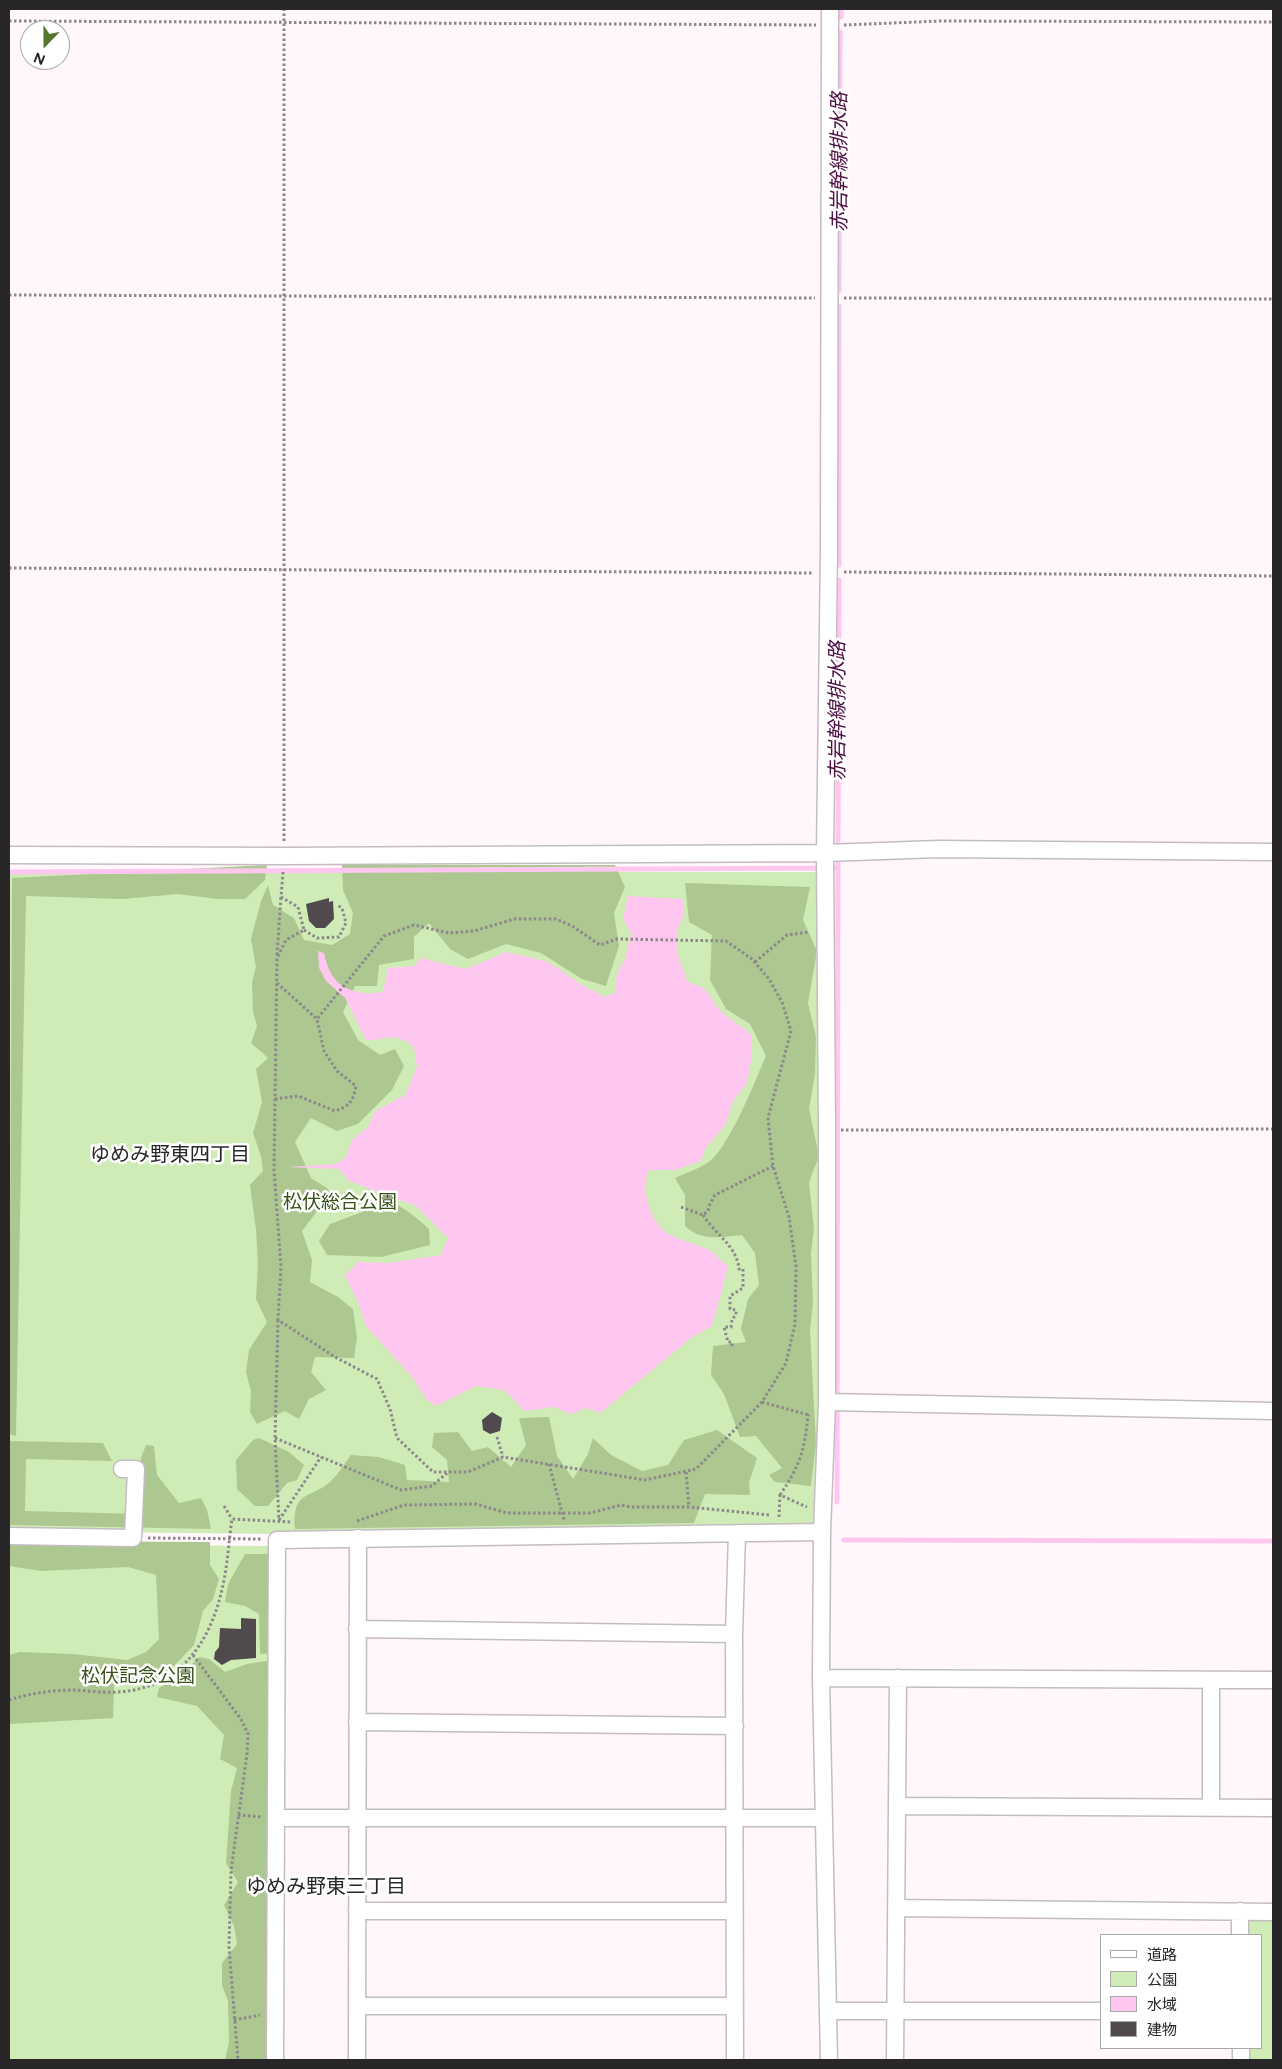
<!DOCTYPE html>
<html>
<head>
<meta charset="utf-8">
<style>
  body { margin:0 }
  #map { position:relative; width:1282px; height:2069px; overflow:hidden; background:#fff7fc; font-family:Figtree,"Noto Sans JP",sans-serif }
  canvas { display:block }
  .frame { position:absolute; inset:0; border:10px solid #282628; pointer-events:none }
  .legend { position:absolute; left:1100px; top:1934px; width:162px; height:115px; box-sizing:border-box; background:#fff; border:1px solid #a9a8a9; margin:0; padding:6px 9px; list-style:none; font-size:15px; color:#282628 }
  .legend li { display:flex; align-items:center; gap:10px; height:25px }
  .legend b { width:25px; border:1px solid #a9a8a9 }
  .north { position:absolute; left:20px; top:20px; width:50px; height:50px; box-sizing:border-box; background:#fff; border:1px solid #a9a8a9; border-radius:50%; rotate:202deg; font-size:14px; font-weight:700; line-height:20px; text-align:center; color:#282628 }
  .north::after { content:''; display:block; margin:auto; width:18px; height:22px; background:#56772e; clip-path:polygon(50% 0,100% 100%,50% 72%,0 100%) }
</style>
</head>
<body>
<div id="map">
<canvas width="1282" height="2069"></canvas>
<div class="frame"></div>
<ul class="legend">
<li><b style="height:6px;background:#fff"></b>道路</li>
<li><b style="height:14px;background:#d0ecb6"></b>公園</li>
<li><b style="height:14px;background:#ffc7f0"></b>水域</li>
<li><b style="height:14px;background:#504a4e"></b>建物</li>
</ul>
<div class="north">N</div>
</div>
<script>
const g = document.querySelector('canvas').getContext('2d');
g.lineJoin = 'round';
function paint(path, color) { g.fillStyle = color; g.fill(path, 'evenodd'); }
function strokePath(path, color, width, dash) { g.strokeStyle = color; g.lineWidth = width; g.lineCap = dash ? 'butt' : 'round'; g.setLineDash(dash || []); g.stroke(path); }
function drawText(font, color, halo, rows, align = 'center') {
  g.font = font + ' Figtree,"Noto Sans JP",sans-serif'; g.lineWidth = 5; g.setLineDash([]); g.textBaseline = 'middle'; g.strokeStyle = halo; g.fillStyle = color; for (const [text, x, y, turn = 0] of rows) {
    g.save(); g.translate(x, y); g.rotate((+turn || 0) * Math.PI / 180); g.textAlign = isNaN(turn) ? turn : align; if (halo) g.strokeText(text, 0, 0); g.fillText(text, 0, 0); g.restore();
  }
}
paint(new Path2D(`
  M 10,872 L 825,872 L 819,1527 L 277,1534 L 9,1531 Z
  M 9,1544 L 269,1546 L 265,2060 L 9,2060 Z
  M 1273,1919 L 1273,2060 L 1248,2060 L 1248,2048 L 1261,2048 L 1261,1935 L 1247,1935 L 1247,1920 Z`), '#d0ecb6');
paint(new Path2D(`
  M 267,865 L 265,880 L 245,899 L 218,899 L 178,894 L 123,899 L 26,896 L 16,1436 L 9,1434 L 12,878 Z
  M 342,865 L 615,865 L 625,887 L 614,913 L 619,946 L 606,986 L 582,979 L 541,953 L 506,944 L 468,959 L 450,949 L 429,923 L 414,937 L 414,959 L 379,965 L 377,986 L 355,986 L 343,1012 L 358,1040 L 380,1055 L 395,1049 L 404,1066 L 392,1090 L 358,1124 L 337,1131 L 311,1118 L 295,1142 L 311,1178 L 327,1188 L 339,1203 L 318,1210 L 302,1231 L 312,1260 L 310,1282 L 338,1297 L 353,1309 L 357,1337 L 354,1358 L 315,1357 L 311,1372 L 326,1390 L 309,1399 L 299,1419 L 285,1411 L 257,1424 L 250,1412 L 251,1391 L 246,1372 L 249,1350 L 267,1322 L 256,1299 L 258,1264 L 256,1230 L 250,1185 L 263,1171 L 261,1156 L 253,1133 L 262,1102 L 256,1069 L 268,1058 L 251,1043 L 257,1026 L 253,1012 L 252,982 L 256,967 L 251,939 L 261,901 L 268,885 L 273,905 L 294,918 L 304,940 L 332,945 L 350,934 L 353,913 L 343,890 Z
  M 685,883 L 810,887 L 803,920 L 817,951 L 808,1003 L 816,1037 L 815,1074 L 809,1109 L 819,1156 L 809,1182 L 814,1229 L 811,1253 L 813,1303 L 810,1330 L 816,1443 L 811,1486 L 775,1482 L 769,1475 L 782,1468 L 756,1436 L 740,1437 L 724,1394 L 711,1375 L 713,1346 L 746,1342 L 741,1329 L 748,1299 L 759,1285 L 755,1253 L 742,1235 C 721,1237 701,1242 685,1226 L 685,1195 L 675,1178 C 685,1173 700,1169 710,1161 C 730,1145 755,1081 766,1056 L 750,1024 L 726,1009 L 710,980 L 712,935 L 689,922 Z
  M 377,1196 C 398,1203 413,1214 429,1229 L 430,1245 L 381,1257 L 327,1255 L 319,1241 L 330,1224 L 362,1212 L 362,1199 Z
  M 549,1417 L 557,1456 L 573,1479 L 588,1454 L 593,1438 L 611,1455 L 642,1471 L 668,1465 L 684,1440 L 717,1430 L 757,1458 L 749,1483 L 750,1495 L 705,1494 L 694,1523 L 295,1529 C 292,1488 312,1500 332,1480 C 339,1473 345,1463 351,1455 L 379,1457 L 405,1465 L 407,1480 L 449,1482 L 447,1460 L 432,1447 L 434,1433 L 458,1432 L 472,1451 L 488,1447 L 511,1467 L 526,1445 L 519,1418 Z
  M 259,1438 L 289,1452 L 304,1465 L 297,1480 L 287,1483 L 268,1506 L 255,1506 L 237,1489 L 236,1460 L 253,1440 Z
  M 9,1441 L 103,1443 L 112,1461 L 26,1459 L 25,1511 L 140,1514 L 141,1458 L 146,1445 L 154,1446 L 157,1475 L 179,1503 L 201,1498 L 207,1510 L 211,1529 L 10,1525 Z
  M 9,1541 L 210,1542 L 210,1565 L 219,1579 L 213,1599 L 203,1611 L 194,1645 L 170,1670 L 145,1683 L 114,1686 L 113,1718 L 9,1724 L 9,1655 L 20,1652 L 73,1654 L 127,1660 L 146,1652 L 159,1639 L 156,1575 L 128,1567 L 41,1571 L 9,1566 Z
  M 245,1554 L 274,1554 L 272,1653 L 260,1654 L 259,1614 L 245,1606 L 225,1602 L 228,1584 Z
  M 199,1657 L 209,1659 L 225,1672 L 247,1664 L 272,1660 L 270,2060 L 225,2060 L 229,2042 L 228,2001 L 222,1985 L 222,1963 L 237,1944 L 234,1926 L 224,1905 L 238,1882 L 226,1863 L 231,1791 L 237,1768 L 220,1759 L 224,1735 L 197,1706 L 157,1697 L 159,1688 L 184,1672 Z`), '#acc890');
paint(new Path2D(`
  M 628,896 L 683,899 L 684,915 L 677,930 L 678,955 L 687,981 L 705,989 L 720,1011 L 752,1035 L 751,1060 L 747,1083 L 733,1101 L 726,1124 L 705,1149 L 701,1161 L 675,1170 L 649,1170 C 640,1188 650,1222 667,1233 C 681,1241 697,1244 711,1251 C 717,1255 722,1262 728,1267 L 712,1326 L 691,1338 L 600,1413 L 586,1408 L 571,1414 L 554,1407 L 525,1411 L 504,1390 L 476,1386 L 436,1406 L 427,1400 L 412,1377 L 366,1326 L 358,1302 L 345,1276 L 358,1262 L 390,1263 L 441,1255 L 448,1238 L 416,1206 L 349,1181 L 339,1169 L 287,1167 L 336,1164 L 346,1157 L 352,1140 L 368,1127 L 375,1111 L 405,1095 L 417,1067 L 414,1047 C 393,1030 388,1041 366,1040 L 345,998 L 326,981 L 319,968 L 318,951 L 324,953 C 331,987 350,996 383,992 L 388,968 L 415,966 L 420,958 L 466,969 L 506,952 L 529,957 L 548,962 L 582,985 L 605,997 L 615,993 L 617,973 L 625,959 L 631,933 L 623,919 Z`), '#ffc7f0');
strokePath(new Path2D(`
  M 841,17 L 841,9
  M 839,291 L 840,32
  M 839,565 L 839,306
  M 838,841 L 839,580
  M 9,872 L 838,868
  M 837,1502 L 838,858
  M 844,1540 L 1273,1541`), '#ffc7f0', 5);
paint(new Path2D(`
  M 329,898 L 329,902 L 333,901 L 334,919 L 325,928 L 316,928 L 309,921 L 306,904 Z
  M 492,1412 L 502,1418 L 500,1431 L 490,1434 L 483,1430 L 482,1420 Z
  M 241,1618 L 256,1619 L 256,1658 L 231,1660 L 222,1665 L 214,1659 L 215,1652 L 219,1647 L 220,1628 L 241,1629 Z`), '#504a4e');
const minor = new Path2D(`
  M 9,855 L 284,856 L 825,853 L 939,849 L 1273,852
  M 827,1402 L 1273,1411
  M 9,1536 L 133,1538 L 136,1469 L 122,1469
  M 357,1629 L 734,1634
  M 821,1678 L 1273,1680
  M 357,1722 L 735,1726
  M 897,1806 L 1273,1808
  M 1211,1808 L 1211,1680
  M 276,1818 L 823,1818
  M 896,1908 L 1273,1912
  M 357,1911 L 734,1911
  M 1240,1911 L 1240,1935
  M 357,2006 L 735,2006
  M 828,2011 L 1101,2011
  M 275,2060 L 277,1540 L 822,1532
  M 357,2060 L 358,1538
  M 735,2060 L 734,1634 L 737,1533
  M 829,2060 L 821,1678 L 822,1532 L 827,1402 L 827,1130 L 825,853 L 829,549 L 830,9
  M 895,2060 L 898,1678
  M 1241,2060 L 1241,2048`);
strokePath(minor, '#c3bdc1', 19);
strokePath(new Path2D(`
  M 9,21 L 816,25
  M 844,25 L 940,21 L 1273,22
  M 9,295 L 815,298
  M 844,298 L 1273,299
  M 9,568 L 813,573
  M 844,572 L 1273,576
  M 284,841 L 284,9
  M 304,930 L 317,938 L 339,937 L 346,923 L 342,908 L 337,905
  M 277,955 L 281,897
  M 755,962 L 787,935 L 809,932
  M 277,983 L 317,1019 L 384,936 L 414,925 L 449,933 L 474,931 L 514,919 L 556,919 L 572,926 L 600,945 L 617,939 L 726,941 L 752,959 L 769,979 L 782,1002 L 791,1031 L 768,1118 L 773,1166 L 789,1217 L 796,1266 L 795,1324 L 786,1363 L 762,1402 L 696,1469 L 645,1480 L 503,1457 L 468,1472 L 433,1472 L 397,1438 L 390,1409 L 377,1379 L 335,1357 L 278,1320 L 281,1267 L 274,1170 L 277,958 L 286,940 L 304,930 L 298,907 L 281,897 L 283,872
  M 275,1099 L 298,1096 L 335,1111 C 350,1106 353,1101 356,1086 L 337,1071 L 324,1051 L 317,1019
  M 841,1130 L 1273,1129
  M 681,1207 L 703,1215 L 708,1211 L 710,1204 L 715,1195 L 773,1166
  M 703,1215 C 715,1234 737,1246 739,1269 L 743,1269 L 743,1288 L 730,1296 L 730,1309 L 736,1310 L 736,1315 L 732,1319 L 731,1327 L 724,1327 L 728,1342 L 732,1342 L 732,1346
  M 278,1320 L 275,1438 L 279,1521
  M 762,1402 L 809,1415
  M 497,1437 L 503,1457
  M 275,1438 L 401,1490 L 432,1486 L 447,1473
  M 549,1464 L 564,1520
  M 686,1472 L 689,1507
  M 780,1495 C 800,1465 805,1450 808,1414
  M 224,1506 L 232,1519
  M 779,1517 L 780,1495 L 807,1507
  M 279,1520 L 321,1457
  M 357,1521 L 404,1505 L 476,1504 L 507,1513 L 590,1513 L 621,1505 L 631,1507 L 689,1507 L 770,1515
  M 148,1538 L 262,1539
  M 193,1655 L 241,1719 L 248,1734 L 247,1754 L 231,1871 L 229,1947 L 238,2060
  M 9,1700 C 31,1693 53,1690 76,1690 C 90,1691 105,1693 118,1692 C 183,1688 213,1638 224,1580 C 228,1560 229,1539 232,1519 L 291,1522
  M 238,1815 L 262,1817
  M 234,2020 L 260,2015`), '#8c878b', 3, [2.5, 2.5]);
strokePath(minor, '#fff', 16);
drawText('19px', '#375117', '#fff', [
  ["松伏総合公園",340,1202],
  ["松伏記念公園",138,1676]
]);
drawText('italic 20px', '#4f1044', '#fff', [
  ["赤岩幹線排水路",840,162,-90],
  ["赤岩幹線排水路",838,711,-90]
]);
drawText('20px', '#282628', '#fff', [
  ["ゆめみ野東四丁目",170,1155],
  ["ゆめみ野東三丁目",326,1887]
]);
</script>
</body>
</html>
